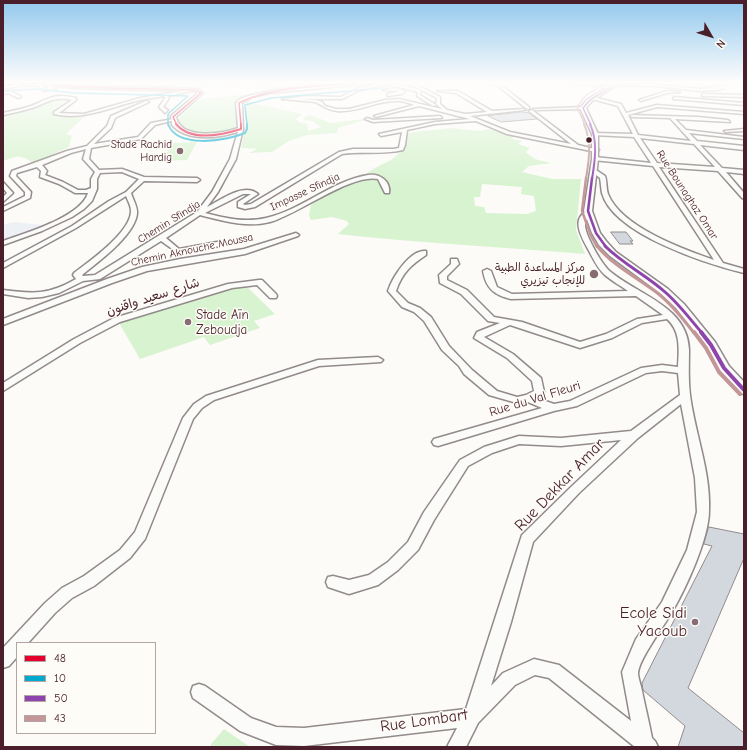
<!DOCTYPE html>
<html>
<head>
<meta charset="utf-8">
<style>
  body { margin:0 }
  #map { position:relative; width:747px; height:750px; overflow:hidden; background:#fcfbf8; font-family:"Comic Neue",sans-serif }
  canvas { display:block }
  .frame { position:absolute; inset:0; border:4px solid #4a1f2b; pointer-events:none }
  .legend { position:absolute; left:16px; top:642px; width:140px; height:92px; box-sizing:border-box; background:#fdfcf7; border:1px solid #b5a4a5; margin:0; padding:5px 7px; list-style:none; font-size:12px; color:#4a1f2b }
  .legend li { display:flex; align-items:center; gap:8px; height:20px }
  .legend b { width:20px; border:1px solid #b5a4a5 }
  .north { position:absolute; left:691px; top:16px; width:40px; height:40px; -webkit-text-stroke:3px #fdfcf7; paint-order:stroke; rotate:129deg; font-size:11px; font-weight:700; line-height:16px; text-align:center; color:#4a1f2b }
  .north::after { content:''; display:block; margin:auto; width:14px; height:18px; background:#4a1f2b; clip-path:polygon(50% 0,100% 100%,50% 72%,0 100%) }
</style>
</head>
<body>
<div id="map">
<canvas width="747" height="750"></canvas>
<div class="frame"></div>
<ul class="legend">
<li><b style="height:5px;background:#e4002b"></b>48</li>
<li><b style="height:5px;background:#00a9ce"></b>10</li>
<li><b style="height:5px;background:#8e44ad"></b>50</li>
<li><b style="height:5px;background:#c39797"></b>43</li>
</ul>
<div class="north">N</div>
</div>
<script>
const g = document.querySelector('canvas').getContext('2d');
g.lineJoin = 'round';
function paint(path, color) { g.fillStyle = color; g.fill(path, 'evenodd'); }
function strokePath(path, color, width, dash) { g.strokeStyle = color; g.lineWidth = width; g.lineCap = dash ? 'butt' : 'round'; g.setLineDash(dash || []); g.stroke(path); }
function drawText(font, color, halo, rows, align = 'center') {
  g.font = font + ' "Comic Neue","Playpen Sans Arabic",sans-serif'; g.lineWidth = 3; g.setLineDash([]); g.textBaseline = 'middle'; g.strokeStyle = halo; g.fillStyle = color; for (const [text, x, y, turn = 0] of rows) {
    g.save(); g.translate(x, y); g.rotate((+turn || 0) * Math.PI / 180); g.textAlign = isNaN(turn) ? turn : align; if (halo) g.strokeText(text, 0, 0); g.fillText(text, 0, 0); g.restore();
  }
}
paint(new Path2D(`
  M 14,222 L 42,225 L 18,235 L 6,239 L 3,238 L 3,225 Z`), '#edf0f4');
paint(new Path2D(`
  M 68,82 L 279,82 L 277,83 L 282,87 L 279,87 L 282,89 L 266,90 L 264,84 L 257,84 L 202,87 L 85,86 L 90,84 Z
  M 259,93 L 246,95 L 236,103 L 236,126 C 225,141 195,132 180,128 L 176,121 L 199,99 Z
  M 55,99 L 65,101 L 51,112 C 60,118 74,116 85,116 L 66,134 L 72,136 L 69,147 L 53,154 L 54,155 L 33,163 C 20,154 17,156 3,161 L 3,114 L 27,108 L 42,101 Z
  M 247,100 L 252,103 L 303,114 L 296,119 L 299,122 L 307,124 L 308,131 L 321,127 L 312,121 L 303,120 L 306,116 L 311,115 L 330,123 L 363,119 L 365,120 L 338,128 L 337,133 L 307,135 L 289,141 L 272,152 L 249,153 L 257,149 L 241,148 L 246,123 L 244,110 Z
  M 450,128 L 480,131 L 489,129 L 514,136 L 512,139 L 522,141 L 518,144 L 530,148 L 526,152 C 533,160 542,161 552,163 L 529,166 L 522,172 L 552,179 L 581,179 L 576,230 L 585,254 C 502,247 420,243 338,234 L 349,224 L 347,221 L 332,217 L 311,220 L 309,215 L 311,205 L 332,191 L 362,177 L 373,169 L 391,160 L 405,148 L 407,141 L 405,136 L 406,133 ZM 482,184 L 522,187 L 521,194 L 534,196 L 536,211 L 527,214 L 486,213 L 484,207 L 475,206 L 474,197 L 480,197 Z
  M 197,142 L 187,160 L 161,161 L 174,143 Z
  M 245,285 L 275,314 L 254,321 L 260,328 L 210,345 L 204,337 L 140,359 L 119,323 Z
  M 224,729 L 250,747 L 211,747 L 211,744 Z`), '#d7f3cf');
const building = new Path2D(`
  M 522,112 L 529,113 L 537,119 L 501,122 L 488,116 Z
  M 611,232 L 626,232 L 633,241 L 630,241 L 633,244 L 620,244 Z
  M 709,527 L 744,534 L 744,558 L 688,688 L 744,733 L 744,747 L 678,747 L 685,726 L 643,690 L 642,683 L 712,546 L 704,544 Z`);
paint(building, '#d3d8df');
strokePath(building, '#928a8b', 1);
const minor = new Path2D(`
  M 393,82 L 400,82 L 360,90 L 342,99 L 300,99 L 316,100 L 322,102 L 325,106 L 336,109 L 349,109 L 385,100 L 399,99 L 442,109 L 436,104 L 437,98 L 414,86 L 415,84 L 440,97 L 440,104 L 447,110 L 465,114 L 487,112 L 456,93 L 437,91 L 458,91 L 492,111 L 523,109 L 525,110 L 470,116 L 510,132 L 571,144 L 529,111 L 532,110 L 578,145 L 599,150 L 596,152 L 507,134 L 476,121 L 435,124 L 407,130 L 405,145 L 403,150 C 383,155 362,151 342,154 L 255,207 L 245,209 L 238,207 L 238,202 L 251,194 L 243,194 L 205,213 C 224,218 245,223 266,218 C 302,210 331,181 368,175 C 379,173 391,181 389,193 L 385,193 L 378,179 C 352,173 298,214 270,222 C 247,228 223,221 200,215 L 166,238 L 179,249 L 217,242 L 220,242 L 220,246 L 178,253 L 161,241 L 100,279 L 83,281 L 59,293 L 42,297 L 28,298 L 3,294 L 3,290 C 34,294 48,295 76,279 L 73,275 L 74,273 C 90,261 131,232 131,211 C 131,206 128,201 126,196 L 76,228 L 3,268 L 3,263 L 72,226 L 109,201 L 126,192 L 139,179 L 122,172 L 100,173 L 97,179 L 97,189 L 92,201 L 84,209 L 72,217 L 42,231 L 3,245 L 3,241 C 25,233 81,217 88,193 L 75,193 L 59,184 L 40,177 L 41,171 L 37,167 L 17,173 L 16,176 L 31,192 L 30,198 L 3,211 L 3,207 L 25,196 L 25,192 L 10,176 L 12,171 L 67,151 L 87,146 L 107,126 L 111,116 L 146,101 L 149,102 L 115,118 L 111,128 L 94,144 L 138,137 L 151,123 L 173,119 L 175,120 L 155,125 L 141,139 L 91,148 L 89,159 L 99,170 L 122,169 L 144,177 L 197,178 L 200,180 L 197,182 L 144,181 L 131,193 C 133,200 138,207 137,214 C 134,236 98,262 82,275 L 83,276 L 95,275 L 197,212 L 212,192 L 230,159 L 239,128 L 243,129 L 236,159 L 218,192 L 207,207 C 221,200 244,182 258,194 L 243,204 L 245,205 L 251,204 L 339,152 L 353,149 L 393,149 L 399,148 L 402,132 L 381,136 L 379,134 L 435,122 L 470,119 L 419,106 L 376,117 L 374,116 L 414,105 C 409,103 403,101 398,101 C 377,100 358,113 337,111 C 326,110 323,105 315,102 L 282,99 L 307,96 L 341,97 L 358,88 ZM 86,149 L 83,159 L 95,172 L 91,179 L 91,188 L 86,190 L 78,190 L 63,182 L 45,175 L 47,171 L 42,165 L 71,153 Z
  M 493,82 L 497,82 L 529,107 L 529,109 L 527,109 Z
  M 571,82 L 579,82 L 610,87 L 608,88 Z
  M 724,82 L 728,82 L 724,88 L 717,90 L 700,91 L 656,86 L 611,85 L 650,84 L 700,89 L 722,86 Z
  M 26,83 L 40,84 L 45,89 L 50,88 L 45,85 L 46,83 L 56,89 L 44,91 L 39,86 L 26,85 L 3,89 L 3,87 Z
  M 397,84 L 421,90 L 420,95 L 436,105 L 433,106 L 417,96 L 418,92 L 396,86 Z
  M 167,87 L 192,91 L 168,96 L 169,98 L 163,107 L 168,110 L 165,113 L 159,107 L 165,98 L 164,96 C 156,98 148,98 140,100 C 111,107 84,121 54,114 L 54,112 L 72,100 C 52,96 48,103 32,108 C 22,111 12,113 3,115 L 3,113 C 12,111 22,109 31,106 C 51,98 53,93 76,98 L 76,100 L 59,113 L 84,114 L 140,98 L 182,91 L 168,89 Z
  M 395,88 L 405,91 L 402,94 L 388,96 L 387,94 L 400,91 L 383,90 Z
  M 10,91 L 20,96 L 21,97 L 18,98 L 8,93 L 3,94 L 3,92 Z
  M 667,91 L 680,92 L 667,93 L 641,101 L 639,100 Z
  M 703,94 L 744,95 L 744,97 L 702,96 Z
  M 593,97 L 621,104 L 626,113 L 657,105 L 744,112 L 744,114 L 657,107 L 628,115 L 638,135 L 691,141 L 670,118 L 632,117 L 630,115 L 698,117 L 728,120 L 730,122 L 675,119 L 686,130 L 744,137 L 744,139 L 689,133 L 697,141 L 744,146 L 744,150 L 700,145 L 722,168 L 744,170 L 744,174 L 726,172 L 744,193 L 744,199 L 742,198 L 718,171 L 659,167 L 723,263 L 744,269 L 744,273 C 707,264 613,234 602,193 C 601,188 601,183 600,178 L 592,172 L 592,170 L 596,170 L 605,176 C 607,181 606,188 608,194 C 621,227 683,249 714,260 L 653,166 L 593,160 L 593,158 L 595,157 L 651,163 L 634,137 L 593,135 L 595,133 L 633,134 L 618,106 L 592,99 ZM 640,138 L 694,144 L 715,167 L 657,163 Z
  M 674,97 L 744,103 L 744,105 L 673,99 Z
  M 583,107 L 584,109 L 535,110 L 533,109 Z
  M 440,116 L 442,118 L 373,122 L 365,119 L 367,118 L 373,120 Z
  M 744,129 L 744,131 L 726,132 L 724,131 Z
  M 3,182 L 13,193 L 3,202 L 3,197 L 7,193 L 3,188 Z
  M 588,211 L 591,213 C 588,217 585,221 585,226 C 586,237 603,267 612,273 C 639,295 688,307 689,350 C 689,365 688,380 690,395 C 695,434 711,472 709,511 C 709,538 686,588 672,612 C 664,626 639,659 638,673 C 638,678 641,685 642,691 C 645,706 649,722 652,738 L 655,741 L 658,747 L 635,747 L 549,678 L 535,675 L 515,685 L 478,723 L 466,747 L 447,747 L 457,728 L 304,746 L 276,745 L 240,731 L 193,698 L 191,692 L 193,686 L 199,684 L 205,686 L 251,718 L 276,727 L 304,728 L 466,709 L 522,535 L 571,487 L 621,440 L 561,446 L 519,444 L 492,453 L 468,466 L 434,520 L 418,550 L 398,570 L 378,585 L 349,594 L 328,587 L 326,582 L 328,577 L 333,576 L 349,580 L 369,575 L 388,562 L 408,542 L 424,512 L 460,460 L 484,447 L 519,436 L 561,438 L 631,431 L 680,395 L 678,373 L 662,371 L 646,373 L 577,406 L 554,411 L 438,446 L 434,445 L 432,442 L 434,439 L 542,408 L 528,402 L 517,403 L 489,395 L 464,374 L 459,366 L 442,350 L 424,321 L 414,312 L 402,307 L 388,291 C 392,278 410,249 426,251 L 426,255 C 411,265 402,273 396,291 L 408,303 L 420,308 L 431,317 L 449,346 L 472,370 L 497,391 L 517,397 L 526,395 L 534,391 L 532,381 L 507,358 L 474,338 L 477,332 L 500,323 L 488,321 L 461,294 L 440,283 L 439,275 L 451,264 L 451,259 L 457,259 L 459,264 L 447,276 L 447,280 L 467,290 L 494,317 L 522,322 L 580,342 L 606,334 L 637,319 L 663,315 L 636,296 L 511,299 C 494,295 486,288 483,271 L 487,269 L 491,271 L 497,287 L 512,294 L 628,291 C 621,286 612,281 605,275 C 597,268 593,258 588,249 C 582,238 570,218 588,211 ZM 667,319 C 681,331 679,350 678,367 L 662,365 L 641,368 L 570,401 L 554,404 L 537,398 L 544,392 L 541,378 L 513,354 L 484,337 L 510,325 L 580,348 L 612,338 L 642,323 ZM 681,404 L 695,478 L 697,512 L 687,550 L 662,602 L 636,639 L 622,672 L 631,721 L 559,665 L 534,659 L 503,673 L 491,686 L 511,622 L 533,542 L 579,493 L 638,438 Z
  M 296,233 L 299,235 L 298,236 L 245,254 L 147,271 L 112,283 L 3,325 L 3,319 L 107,279 L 142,267 L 180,259 L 244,249 Z
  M 259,280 L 262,280 L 276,294 L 277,296 L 276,298 L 270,298 L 257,285 L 232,288 L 120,322 L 80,343 L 3,391 L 3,383 L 74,339 L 114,318 L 228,284 Z
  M 378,357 L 383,360 L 381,362 L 319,366 L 214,400 L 202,408 L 193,419 L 145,539 L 130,558 L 94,586 L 72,598 L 55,613 L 28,643 L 17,643 L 17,657 L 9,666 L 3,668 L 3,648 L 45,603 L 62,588 L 84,576 L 120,550 L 135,532 L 183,418 L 194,404 L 206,396 L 318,360 Z`);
const major = new Path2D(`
  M 39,82 L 74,86 L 198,89 L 203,93 L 176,117 C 181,140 222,134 238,128 L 236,103 C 245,88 347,84 368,82 L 383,82 L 270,93 L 252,97 L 242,103 L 243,130 C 222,138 188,143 172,125 L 171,116 L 198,93 L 195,91 L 74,88 L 37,84 L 3,86 L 3,84 Z
  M 616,82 L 621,82 L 592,101 L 586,108 L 598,134 L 598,159 L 592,211 L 600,233 L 606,241 L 616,252 L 668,289 L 684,304 L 715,342 L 729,366 L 744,382 L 744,394 L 739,393 L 719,371 L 705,346 L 676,308 L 660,293 L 610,256 L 599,245 L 592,233 L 584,211 L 592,159 L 592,134 L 580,108 L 588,99 Z`);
strokePath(minor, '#928a8b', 3);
strokePath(major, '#928a8b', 3);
paint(minor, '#fbfbf9');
paint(major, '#fbfbf9');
strokePath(new Path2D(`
  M 3,85 L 37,83 L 74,87 L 196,90 L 201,93 L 173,117 L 177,125
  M 241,125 L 239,103 C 270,85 344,85 381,82`), '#e4002b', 1.5);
strokePath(new Path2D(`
  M 176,124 C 191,142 222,135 241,129 L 241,124`), '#e4002b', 2);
strokePath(new Path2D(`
  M 3,91 L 37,89 L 74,93 L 188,96 L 168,114 L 168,125
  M 247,125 L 245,105 L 271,98 L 382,88`), '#00a9ce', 1.5);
strokePath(new Path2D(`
  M 168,124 C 177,149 226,141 245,133 L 247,129 L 247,124`), '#00a9ce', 2);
strokePath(new Path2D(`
  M 591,125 L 583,108 L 590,100 L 619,82`), '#8e44ad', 1.5);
strokePath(new Path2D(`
  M 590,124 C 598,141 595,161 592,179`), '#8e44ad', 2);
strokePath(new Path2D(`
  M 592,178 L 588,211 L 596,233 L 606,247`), '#8e44ad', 2.5);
strokePath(new Path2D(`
  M 605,246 C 623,264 646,275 665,292 C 679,304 690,319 702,333`), '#8e44ad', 3);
strokePath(new Path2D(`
  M 701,332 L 711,345 L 724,368 L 744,390`), '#8e44ad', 4);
strokePath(new Path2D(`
  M 585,125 L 577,107 L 586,95 L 608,82`), '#c39797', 1.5);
strokePath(new Path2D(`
  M 584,124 C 592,142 589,160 586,179`), '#c39797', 2);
strokePath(new Path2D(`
  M 586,178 L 582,211 L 591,236 L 597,247`), '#c39797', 2.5);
strokePath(new Path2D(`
  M 597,246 C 614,267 640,279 661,296 C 674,307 684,320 694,333`), '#c39797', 3);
strokePath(new Path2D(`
  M 694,332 L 706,348 L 719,372 L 740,394`), '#c39797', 4);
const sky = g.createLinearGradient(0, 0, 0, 187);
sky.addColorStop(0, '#92c8ed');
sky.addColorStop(0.44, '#fefdfc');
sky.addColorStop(1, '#fefdfc00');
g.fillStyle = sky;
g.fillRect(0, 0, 747, 187);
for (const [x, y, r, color] of [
  [589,140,3.5,"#4a1f2b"],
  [180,151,4,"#886c73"],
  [594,274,5,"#886c73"],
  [188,322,4,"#886c73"],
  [695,622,4,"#886c73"]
]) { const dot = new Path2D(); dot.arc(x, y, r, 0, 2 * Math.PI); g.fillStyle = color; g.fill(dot); strokePath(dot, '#fdfcf7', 1.5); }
drawText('11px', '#4a1f2b', '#fdfcf7', [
  ["Stade Rachid",172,145],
  ["Hardig",172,158],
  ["مركز المساعدة الطبية",585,268],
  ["للإنجاب تيزيري",585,281]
], 'right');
drawText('11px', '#4a1f2b', '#fdfcf7', [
  ["Impasse Sfindja",305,192,-25],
  ["Rue Bounaghaz Omar",687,195,57],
  ["Chemin Sfindja",169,222,-32],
  ["Chemin Aknouche Moussa",192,250,-12]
]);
drawText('13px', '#4a1f2b', '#fdfcf7', [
  ["شارع سعيد واقنون",153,297,-18],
  ["Rue du Val Fleuri",535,399,-17]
]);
drawText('13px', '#4a1f2b', '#fdfcf7', [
  ["Stade Aïn",196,315],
  ["Zeboudja",196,330]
], 'left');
drawText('16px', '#4a1f2b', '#fdfcf7', [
  ["Rue Dekkar Amar",560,485,-46],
  ["Rue Lombart",424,721,-8]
]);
drawText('16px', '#4a1f2b', '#fdfcf7', [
  ["Ecole Sidi",687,613],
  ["Yacoub",687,631]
], 'right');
</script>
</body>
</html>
